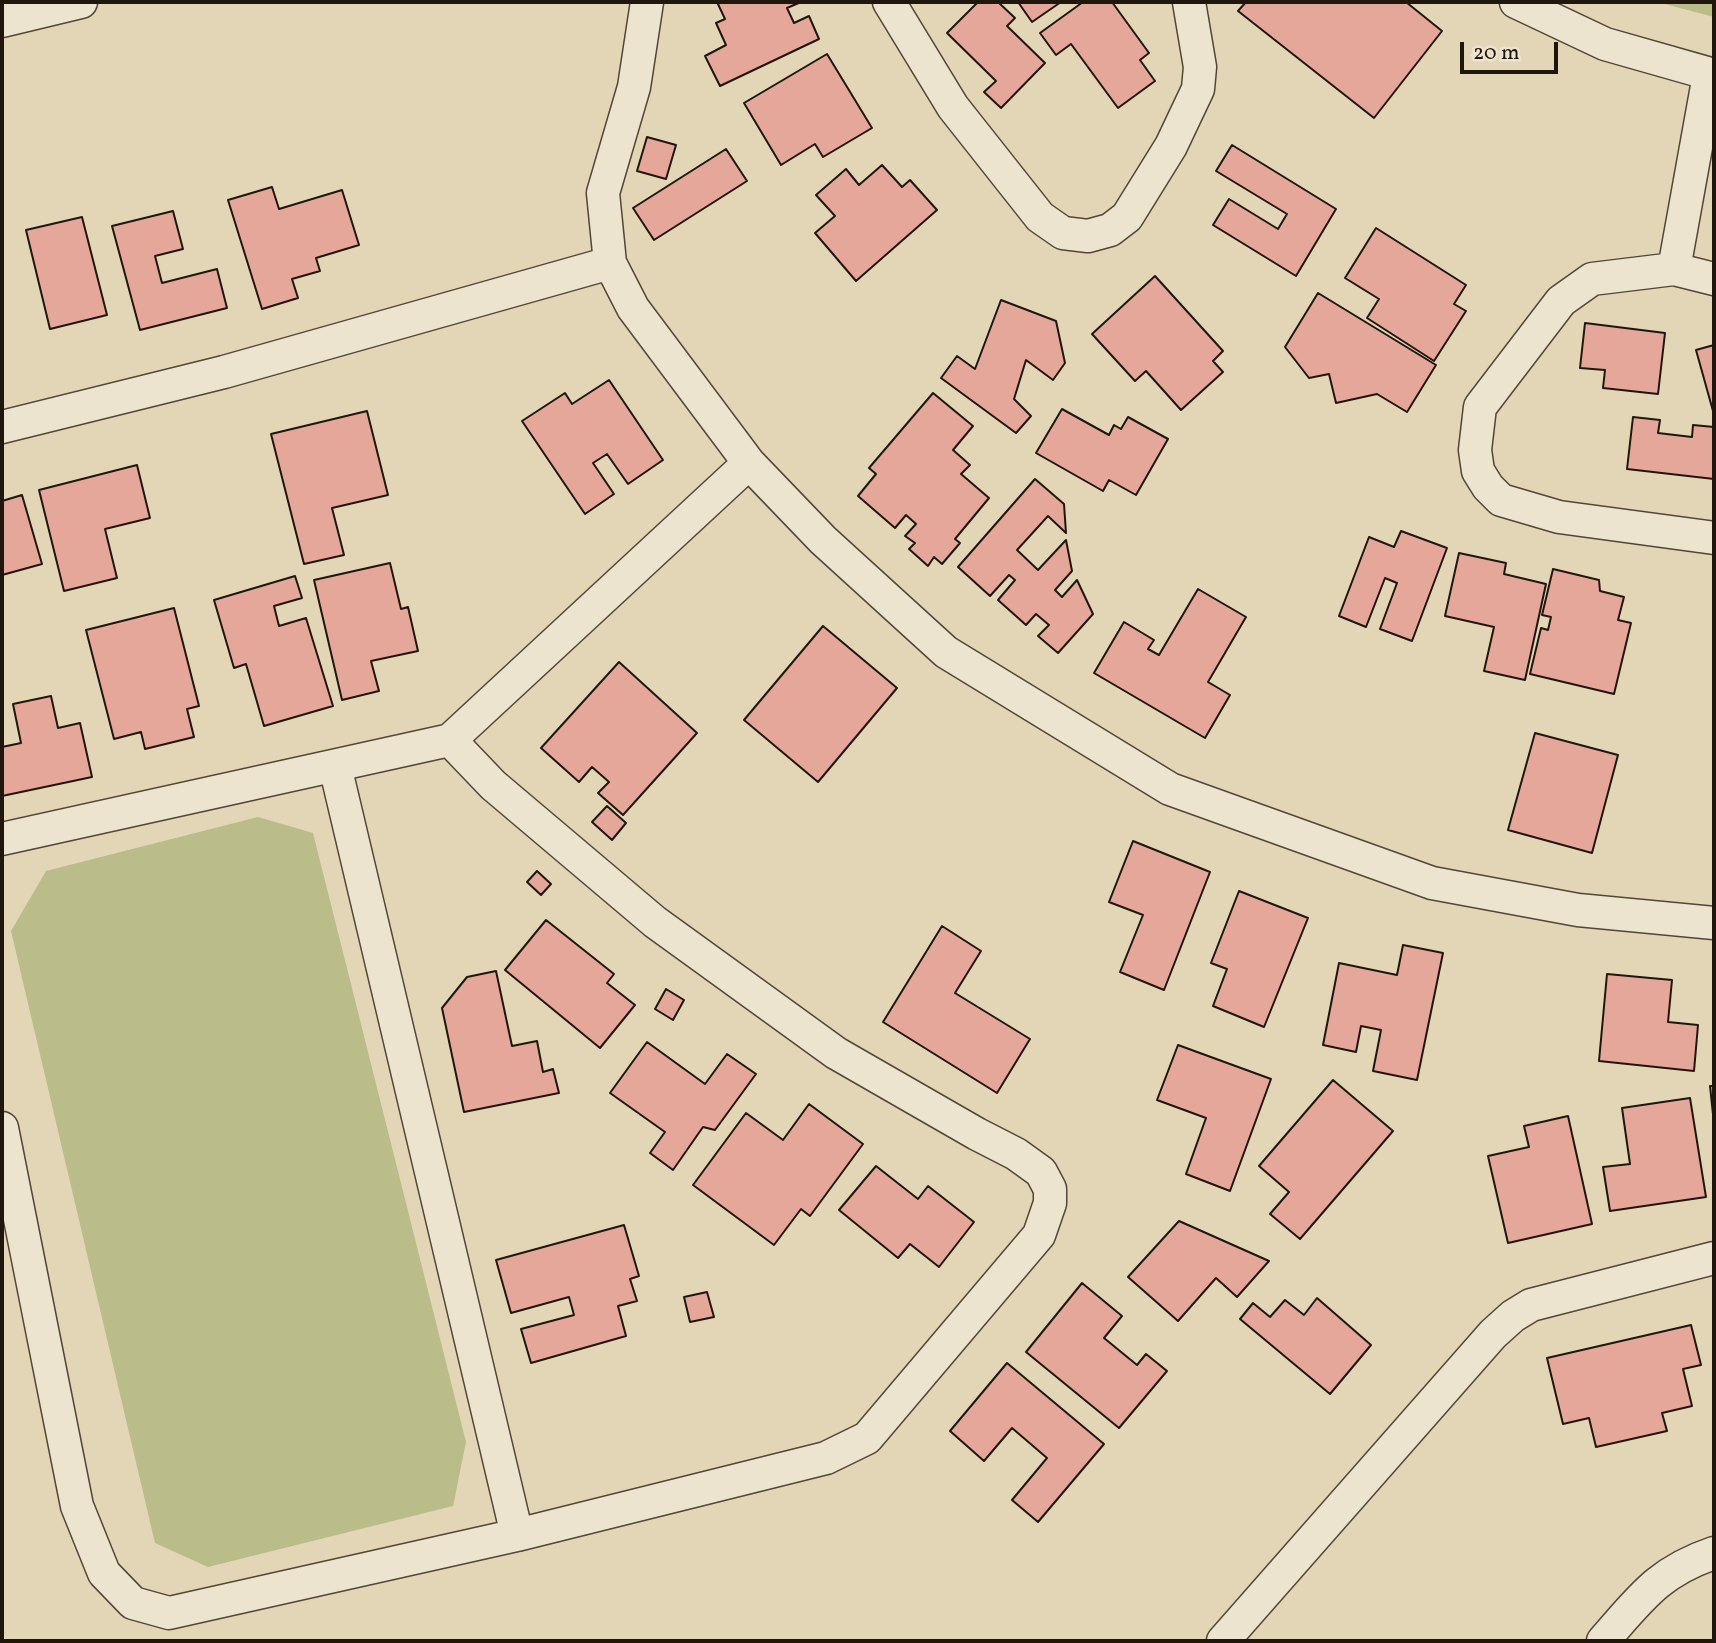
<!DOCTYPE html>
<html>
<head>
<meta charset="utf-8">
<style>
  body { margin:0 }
  #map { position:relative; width:1716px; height:1643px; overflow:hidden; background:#e3d6b7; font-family:Vollkorn,serif }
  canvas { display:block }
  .frame { position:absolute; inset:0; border:4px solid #21160c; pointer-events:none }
  .scale { position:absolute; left:1460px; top:42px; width:98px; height:32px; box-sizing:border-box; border:4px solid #21160c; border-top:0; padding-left:9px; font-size:21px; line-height:24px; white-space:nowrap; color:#21160c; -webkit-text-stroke:5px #ede4d0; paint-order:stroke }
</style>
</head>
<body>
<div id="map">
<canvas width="1716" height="1643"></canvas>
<div class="frame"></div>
<div class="scale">20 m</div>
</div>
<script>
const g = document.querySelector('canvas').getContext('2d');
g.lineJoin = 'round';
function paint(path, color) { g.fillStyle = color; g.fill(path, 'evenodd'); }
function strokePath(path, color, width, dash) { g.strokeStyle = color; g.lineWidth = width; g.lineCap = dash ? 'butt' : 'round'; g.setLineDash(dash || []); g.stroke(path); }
paint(new Path2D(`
  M 1657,2 L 1714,2 L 1714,17 Z
  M 258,817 L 313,833 L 466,1442 L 453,1506 L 208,1567 L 155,1543 L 11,931 L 46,871 Z`), '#babc8a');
const building = new Path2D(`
  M 717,2 L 801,2 L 787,8 L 794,23 L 809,16 L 819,39 L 720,86 L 705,56 L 726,45 L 716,23 L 725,19 Z
  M 978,2 L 998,2 L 1015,18 L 1007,26 L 1045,63 L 1001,108 L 984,92 L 996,81 L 947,33 Z
  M 1018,2 L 1061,2 L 1032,22 Z
  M 1083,2 L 1112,2 L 1149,53 L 1140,60 L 1155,81 L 1118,108 L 1071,44 L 1056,55 L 1040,33 Z
  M 1246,2 L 1406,2 L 1442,31 L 1374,118 L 1238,11 Z
  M 827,54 L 872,128 L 823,157 L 815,144 L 781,165 L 744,103 Z
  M 647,137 L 676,145 L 666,179 L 637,171 Z
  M 1232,145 L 1336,209 L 1296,276 L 1213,225 L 1229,199 L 1278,229 L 1287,214 L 1216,171 Z
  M 726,149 L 747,181 L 654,240 L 633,208 Z
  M 882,165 L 902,187 L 910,180 L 937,210 L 856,281 L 815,233 L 835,216 L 816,195 L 846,169 L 859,185 Z
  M 272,187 L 279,209 L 342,190 L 359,245 L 316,258 L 320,271 L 292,279 L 298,298 L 262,309 L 228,200 Z
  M 173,211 L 183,249 L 155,256 L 162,283 L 217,269 L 227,308 L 140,330 L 112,226 Z
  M 82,217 L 107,315 L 50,329 L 26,230 Z
  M 1376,228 L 1466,285 L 1454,304 L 1466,311 L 1434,361 L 1367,318 L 1379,299 L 1345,278 Z
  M 1155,276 L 1223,351 L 1213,361 L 1223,372 L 1181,410 L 1146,371 L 1135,381 L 1092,334 Z
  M 1318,293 L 1436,365 L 1407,412 L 1377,394 L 1336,403 L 1329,374 L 1309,378 L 1285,347 Z
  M 1001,300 L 1056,321 L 1065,363 L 1053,380 L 1026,360 L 1014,399 L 1031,416 L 1016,433 L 941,378 L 957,356 L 975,369 Z
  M 1585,323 L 1665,333 L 1658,394 L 1603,388 L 1605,370 L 1580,368 Z
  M 1714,345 L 1714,410 L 1713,411 L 1696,350 Z
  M 609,380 L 663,460 L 628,484 L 607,454 L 593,463 L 614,494 L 585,514 L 522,421 L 565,393 L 572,404 Z
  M 933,393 L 973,426 L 953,450 L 970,465 L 961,474 L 989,498 L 955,539 L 960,543 L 942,564 L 934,557 L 928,566 L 909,549 L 915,543 L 905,536 L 916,524 L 906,515 L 895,528 L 858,496 L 876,474 L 869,468 Z
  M 1062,409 L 1109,435 L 1114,425 L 1121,429 L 1128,417 L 1168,439 L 1136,495 L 1109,480 L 1103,491 L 1036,453 Z
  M 367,411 L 388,495 L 332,508 L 344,555 L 304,564 L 271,434 Z
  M 1633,417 L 1660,420 L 1658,433 L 1692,437 L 1693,425 L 1714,427 L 1714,479 L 1627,469 Z
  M 137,465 L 150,518 L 105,529 L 117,578 L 64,591 L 39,490 Z
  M 1035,479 L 1064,504 L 1066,533 L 1048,516 L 1017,550 L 1038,570 L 1066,540 L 1072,571 L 1055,590 L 1062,597 L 1077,580 L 1093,614 L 1058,653 L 1038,636 L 1049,625 L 1036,614 L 1026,625 L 998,600 L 1015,580 L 1009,575 L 990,596 L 958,567 Z
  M 22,495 L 42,564 L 2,575 L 2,501 Z
  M 1401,531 L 1447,548 L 1412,641 L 1380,629 L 1397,583 L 1385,578 L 1366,627 L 1339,616 L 1369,537 L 1394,547 Z
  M 1459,553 L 1506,563 L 1504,574 L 1546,584 L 1525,680 L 1484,671 L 1494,627 L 1445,616 Z
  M 390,563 L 401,609 L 408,607 L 418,651 L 371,661 L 379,691 L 342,700 L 314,580 Z
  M 1553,569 L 1599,580 L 1600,591 L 1624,597 L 1618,620 L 1631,623 L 1614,694 L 1530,674 L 1541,628 L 1548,630 L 1551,617 L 1542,615 Z
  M 295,576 L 302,598 L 274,606 L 279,626 L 306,618 L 333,706 L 264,726 L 246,664 L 234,668 L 214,600 Z
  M 1198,589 L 1246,617 L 1208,682 L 1230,695 L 1205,738 L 1094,673 L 1124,622 L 1154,640 L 1148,649 L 1159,655 Z
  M 174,608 L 199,706 L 187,709 L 194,737 L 145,749 L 141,732 L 114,739 L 86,630 Z
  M 823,626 L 897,688 L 818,782 L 744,720 Z
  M 619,662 L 697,733 L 623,815 L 598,793 L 609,782 L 592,767 L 579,782 L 541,748 Z
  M 51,696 L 58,728 L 80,723 L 92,777 L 2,796 L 2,747 L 21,743 L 13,704 Z
  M 1535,733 L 1618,755 L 1592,853 L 1508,830 Z
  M 607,806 L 626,823 L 612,840 L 592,822 Z
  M 1133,841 L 1210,872 L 1164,990 L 1120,972 L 1143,915 L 1109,902 Z
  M 537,871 L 551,884 L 541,895 L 527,882 Z
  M 1239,891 L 1308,918 L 1264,1027 L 1213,1006 L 1227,969 L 1211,963 Z
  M 546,920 L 614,974 L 607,983 L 635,1005 L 600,1048 L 505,970 Z
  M 942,926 L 981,951 L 955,993 L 1030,1039 L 997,1093 L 883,1022 Z
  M 1403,945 L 1443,953 L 1417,1080 L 1373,1071 L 1381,1030 L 1361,1026 L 1356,1052 L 1323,1045 L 1339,963 L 1397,975 Z
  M 496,971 L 512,1046 L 537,1041 L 543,1072 L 553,1069 L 559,1093 L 464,1112 L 442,1008 L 467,977 Z
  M 1607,974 L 1672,980 L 1668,1022 L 1698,1025 L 1694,1071 L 1599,1061 Z
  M 666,989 L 684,1000 L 673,1020 L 655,1009 Z
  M 647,1042 L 705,1084 L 727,1054 L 756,1074 L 715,1130 L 703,1127 L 673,1170 L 650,1153 L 665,1132 L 610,1093 Z
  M 1178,1045 L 1271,1079 L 1230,1191 L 1186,1174 L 1206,1118 L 1157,1100 Z
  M 1333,1080 L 1393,1131 L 1300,1239 L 1270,1214 L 1289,1192 L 1259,1166 Z
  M 1710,1086 L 1714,1086 L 1714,1124 Z
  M 1690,1098 L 1706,1197 L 1610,1211 L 1603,1167 L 1630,1164 L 1622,1108 Z
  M 809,1104 L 863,1144 L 810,1216 L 801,1209 L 774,1245 L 693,1185 L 746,1113 L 783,1140 Z
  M 1568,1116 L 1592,1224 L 1508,1243 L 1488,1156 L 1529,1147 L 1524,1126 Z
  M 876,1166 L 918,1199 L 928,1186 L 974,1222 L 939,1267 L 910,1244 L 898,1258 L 839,1210 Z
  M 1179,1221 L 1269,1261 L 1237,1297 L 1216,1278 L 1178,1321 L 1128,1277 Z
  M 624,1225 L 639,1276 L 630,1279 L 637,1301 L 618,1306 L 626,1336 L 531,1363 L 521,1329 L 574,1315 L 569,1297 L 511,1313 L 496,1260 Z
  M 1082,1283 L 1122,1316 L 1104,1338 L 1137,1365 L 1146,1354 L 1167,1371 L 1119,1428 L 1026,1352 Z
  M 707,1292 L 714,1317 L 690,1322 L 684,1297 Z
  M 1317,1298 L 1371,1345 L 1330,1394 L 1240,1319 L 1253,1303 L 1270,1317 L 1285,1300 L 1304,1315 Z
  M 1691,1325 L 1701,1365 L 1683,1369 L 1692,1406 L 1662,1413 L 1667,1431 L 1596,1447 L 1589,1418 L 1563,1424 L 1547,1358 Z
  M 1007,1363 L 1104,1444 L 1038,1522 L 1012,1500 L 1047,1458 L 1012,1428 L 984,1461 L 950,1431 Z`);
paint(building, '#e4a79a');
strokePath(building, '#21160c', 2);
const minor = new Path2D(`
  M 647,2 L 634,87 L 603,193 L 610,263 L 633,308 L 749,463 L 823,540 L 946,652 L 1170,789 L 1432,883 L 1578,910 L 1714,923
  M 889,2 L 953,107 L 1040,217 L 1063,233 L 1088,236 L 1110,230 L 1127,217 L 1171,146 L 1198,89 L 1200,67 L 1189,2
  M 1516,2 L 1605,44 L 1714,75
  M 2,21 L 81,2
  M 1674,269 L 1709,75
  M 1714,279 L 1674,269 L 1592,279 L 1561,301 L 1480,407 L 1475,450 L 1478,471 L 1488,487 L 1501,500 L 1559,517 L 1714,538
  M 2,427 L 224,372 L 610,263
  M 335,766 L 517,1535
  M 2,839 L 450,740 L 749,463
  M 2,1128 L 77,1506 L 104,1573 L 133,1603 L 169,1613 L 517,1535 L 826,1458 L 867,1438 L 1039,1235 L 1050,1203 L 1050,1189 L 1041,1172 L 1016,1154 L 977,1134 L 836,1053 L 655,922 L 493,785 L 450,740
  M 1223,1641 L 1493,1334 L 1513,1316 L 1531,1305 L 1714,1258
  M 1603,1641 C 1641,1598 1658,1572 1714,1553`);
strokePath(minor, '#524637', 35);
strokePath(minor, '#ede4d0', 32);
</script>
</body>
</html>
